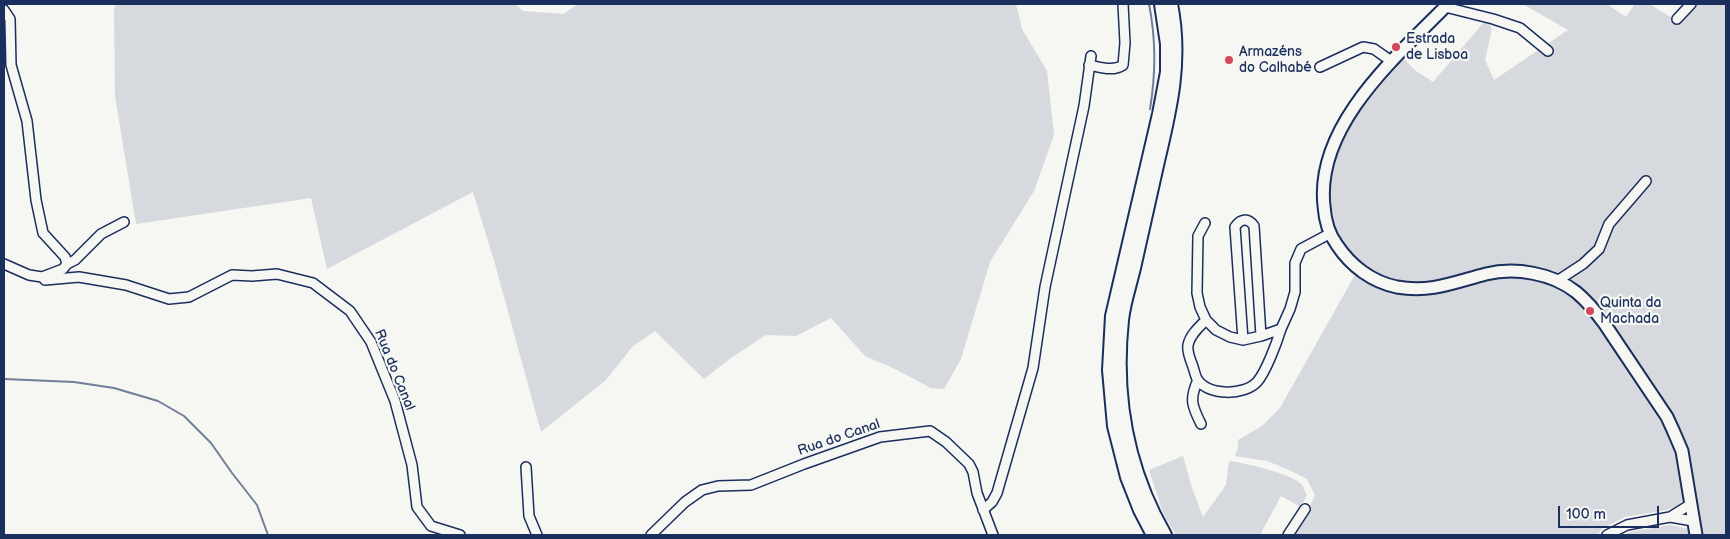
<!DOCTYPE html>
<html>
<head>
<meta charset="utf-8">
<style>
  body { margin:0 }
  #map { position:relative; width:1730px; height:539px; overflow:hidden; background:#f6f6f2; font-family:"Balsamiq Sans",sans-serif }
  canvas { display:block }
  .frame { position:absolute; inset:0; border:5px solid #1b2f5e; pointer-events:none }
  .scale { position:absolute; left:1558px; top:506px; width:101px; height:22px; box-sizing:border-box; border:2px solid #1b2f5e; border-top:0; padding-left:6px; font-size:15px; line-height:18px; white-space:nowrap; color:#1b2f5e; -webkit-text-stroke:4px #f6f6f2; paint-order:stroke }
</style>
</head>
<body>
<div id="map">
<canvas width="1730" height="539"></canvas>
<div class="frame"></div>
<div class="scale">100 m</div>
</div>
<script>
const g = document.querySelector('canvas').getContext('2d');
g.lineJoin = 'round';
function paint(path, color) { g.fillStyle = color; g.fill(path, 'evenodd'); }
function strokePath(path, color, width, dash) { g.strokeStyle = color; g.lineWidth = width; g.lineCap = dash ? 'butt' : 'round'; g.setLineDash(dash || []); g.stroke(path); }
function drawText(font, color, halo, rows, align = 'center') {
  g.font = font + ' "Balsamiq Sans",sans-serif'; g.lineWidth = 4.5; g.setLineDash([]); g.textBaseline = 'middle'; g.strokeStyle = halo; g.fillStyle = color; for (const [text, x, y, turn = 0] of rows) {
    g.save(); g.translate(x, y); g.rotate((+turn || 0) * Math.PI / 180); g.textAlign = isNaN(turn) ? turn : align; if (halo) g.strokeText(text, 0, 0); g.fillText(text, 0, 0); g.restore();
  }
}
paint(new Path2D(`
  M 116,4 L 515,4 L 523,11 L 563,14 L 578,4 L 1016,4 L 1022,29 L 1047,71 L 1054,135 L 1034,191 L 990,262 L 961,359 L 944,389 L 931,388 L 895,369 L 865,356 L 831,318 L 796,336 L 766,335 L 731,358 L 704,379 L 655,331 L 632,347 L 606,380 L 541,432 L 495,264 L 473,192 L 327,269 L 311,198 L 136,224 L 115,96 L 114,9 Z
  M 1523,4 L 1607,4 L 1626,17 L 1635,4 L 1649,4 L 1679,22 L 1696,4 L 1726,4 L 1726,535 L 1702,535 C 1696,507 1695,477 1687,450 C 1681,429 1667,412 1656,394 C 1635,359 1597,292 1560,274 C 1554,271 1545,270 1538,268 C 1527,266 1516,263 1505,264 C 1498,265 1490,268 1483,270 C 1461,276 1439,284 1417,283 C 1391,282 1368,270 1350,252 C 1337,238 1331,224 1329,205 C 1323,146 1367,100 1402,57 L 1416,71 L 1433,82 L 1484,22 L 1489,23 L 1492,29 L 1485,60 L 1494,80 L 1568,30 Z
  M 1356,273 C 1366,283 1376,288 1389,291 C 1431,302 1452,288 1490,280 C 1538,270 1571,290 1599,327 L 1667,432 L 1676,453 L 1686,487 L 1686,496 L 1679,505 L 1667,510 L 1625,517 L 1603,528 L 1597,535 L 1292,535 L 1308,511 L 1315,495 L 1307,479 L 1287,469 L 1267,461 L 1235,456 L 1238,448 L 1238,440 L 1262,426 L 1280,408 Z
  M 1183,456 L 1192,488 L 1203,517 L 1226,485 L 1229,461 C 1245,463 1290,473 1301,484 C 1304,486 1305,492 1307,495 L 1301,507 L 1281,496 L 1260,535 L 1176,535 L 1163,513 L 1149,470 Z
  M 1670,525 L 1689,529 L 1690,535 L 1623,535 L 1629,532 Z`), '#d6d9dd');
strokePath(new Path2D(`
  M 1149,4 C 1156,39 1156,73 1150,109
  M 4,379 L 74,382 L 114,388 L 158,401 L 184,416 L 211,443 L 232,473 L 257,505 L 268,535`), '#717e99', 2);
const minor = new Path2D(`
  M 1445,7 L 1493,19 L 1520,28 L 1548,51
  M 4,10 L 10,19 L 11,65 L 27,121 L 36,200 L 43,233 L 65,257 L 67,264 L 63,269 L 42,277 L 29,275 L 4,264
  M 1677,19 L 1691,4
  M 1089,65 C 1100,67 1113,72 1123,65 L 1125,43 L 1123,4
  M 1320,67 L 1363,47 L 1374,49 L 1391,61
  M 1205,223 L 1198,236 L 1197,293 L 1200,307 L 1206,320 L 1216,330 L 1230,337 L 1243,340 L 1261,336 L 1281,329 L 1290,309 L 1295,292 L 1295,263 L 1301,249 L 1329,234
  M 67,264 L 75,260 L 101,234 L 124,222
  M 42,277 L 45,280 L 79,277 L 126,285 L 169,299 L 189,297 L 232,275 L 252,276 L 277,274 L 313,283 L 350,311 L 371,342 L 395,401 L 412,465 L 417,507 L 431,526 L 460,535
  M 1557,281 L 1583,264 L 1599,249 L 1609,224 L 1646,181
  M 1206,320 C 1199,327 1190,335 1188,345 C 1187,351 1190,359 1192,364 C 1194,369 1195,375 1197,379 C 1208,396 1244,396 1257,382 C 1266,372 1277,342 1281,329
  M 1243,340 L 1235,227 C 1241,218 1248,218 1254,226 L 1261,336
  M 1198,380 C 1189,399 1192,406 1201,424
  M 526,467 L 529,516 L 537,535
  M 983,510 L 992,502 L 997,493 L 1033,368 L 1045,287 L 1084,106 L 1091,56
  M 1670,517 L 1691,504
  M 651,535 L 685,502 L 702,490 L 718,486 L 751,485 L 804,464 L 880,437 L 930,431 L 946,442 L 969,464 L 973,472 L 977,493 L 993,535
  M 1288,535 L 1305,509
  M 1607,535 L 1627,525 L 1670,517 L 1693,521`);
const major = new Path2D(`
  M 1448,4 C 1397,56 1315,125 1324,206 C 1325,221 1328,233 1337,245 C 1351,266 1372,282 1397,287 C 1431,293 1455,282 1486,274 C 1515,267 1552,273 1576,292 C 1587,301 1596,312 1604,323 L 1667,417 L 1673,430 L 1682,451 L 1696,535`);
const highway = new Path2D(`
  M 1153,535 L 1140,510 L 1127,477 L 1114,426 L 1109,370 L 1112,316 L 1159,114 L 1167,72 L 1167,44 L 1161,4
  M 1165,535 C 1127,469 1114,395 1122,320 C 1124,302 1130,285 1134,268 C 1142,232 1150,197 1158,161 C 1171,107 1182,59 1171,4`);
strokePath(minor, '#1b2f5e', 12);
strokePath(major, '#1b2f5e', 15);
strokePath(highway, '#1b2f5e', 16);
strokePath(minor, '#f6f6f2', 9);
strokePath(major, '#f6f6f2', 11);
strokePath(highway, '#f6f6f2', 12);
for (const [x, y, r, color] of [
  [1396,47,5,"#d1495b"],
  [1229,60,5,"#d1495b"],
  [1590,311,5,"#d1495b"]
]) { const dot = new Path2D(); dot.arc(x, y, r, 0, 2 * Math.PI); g.fillStyle = color; g.fill(dot); strokePath(dot, '#f6f6f2', 2); }
drawText('14px', '#1b2f5e', '#f6f6f2', [
  ["Estrada",1406,39],
  ["de Lisboa",1406,55],
  ["Armazéns",1239,52],
  ["do Calhabé",1239,68],
  ["Quinta da",1600,303],
  ["Machada",1600,319]
], 'left');
drawText('14px', '#1b2f5e', '#f6f6f2', [
  ["Rua do Canal",394,370,68],
  ["Rua do Canal",839,438,-19]
]);
</script>
</body>
</html>
